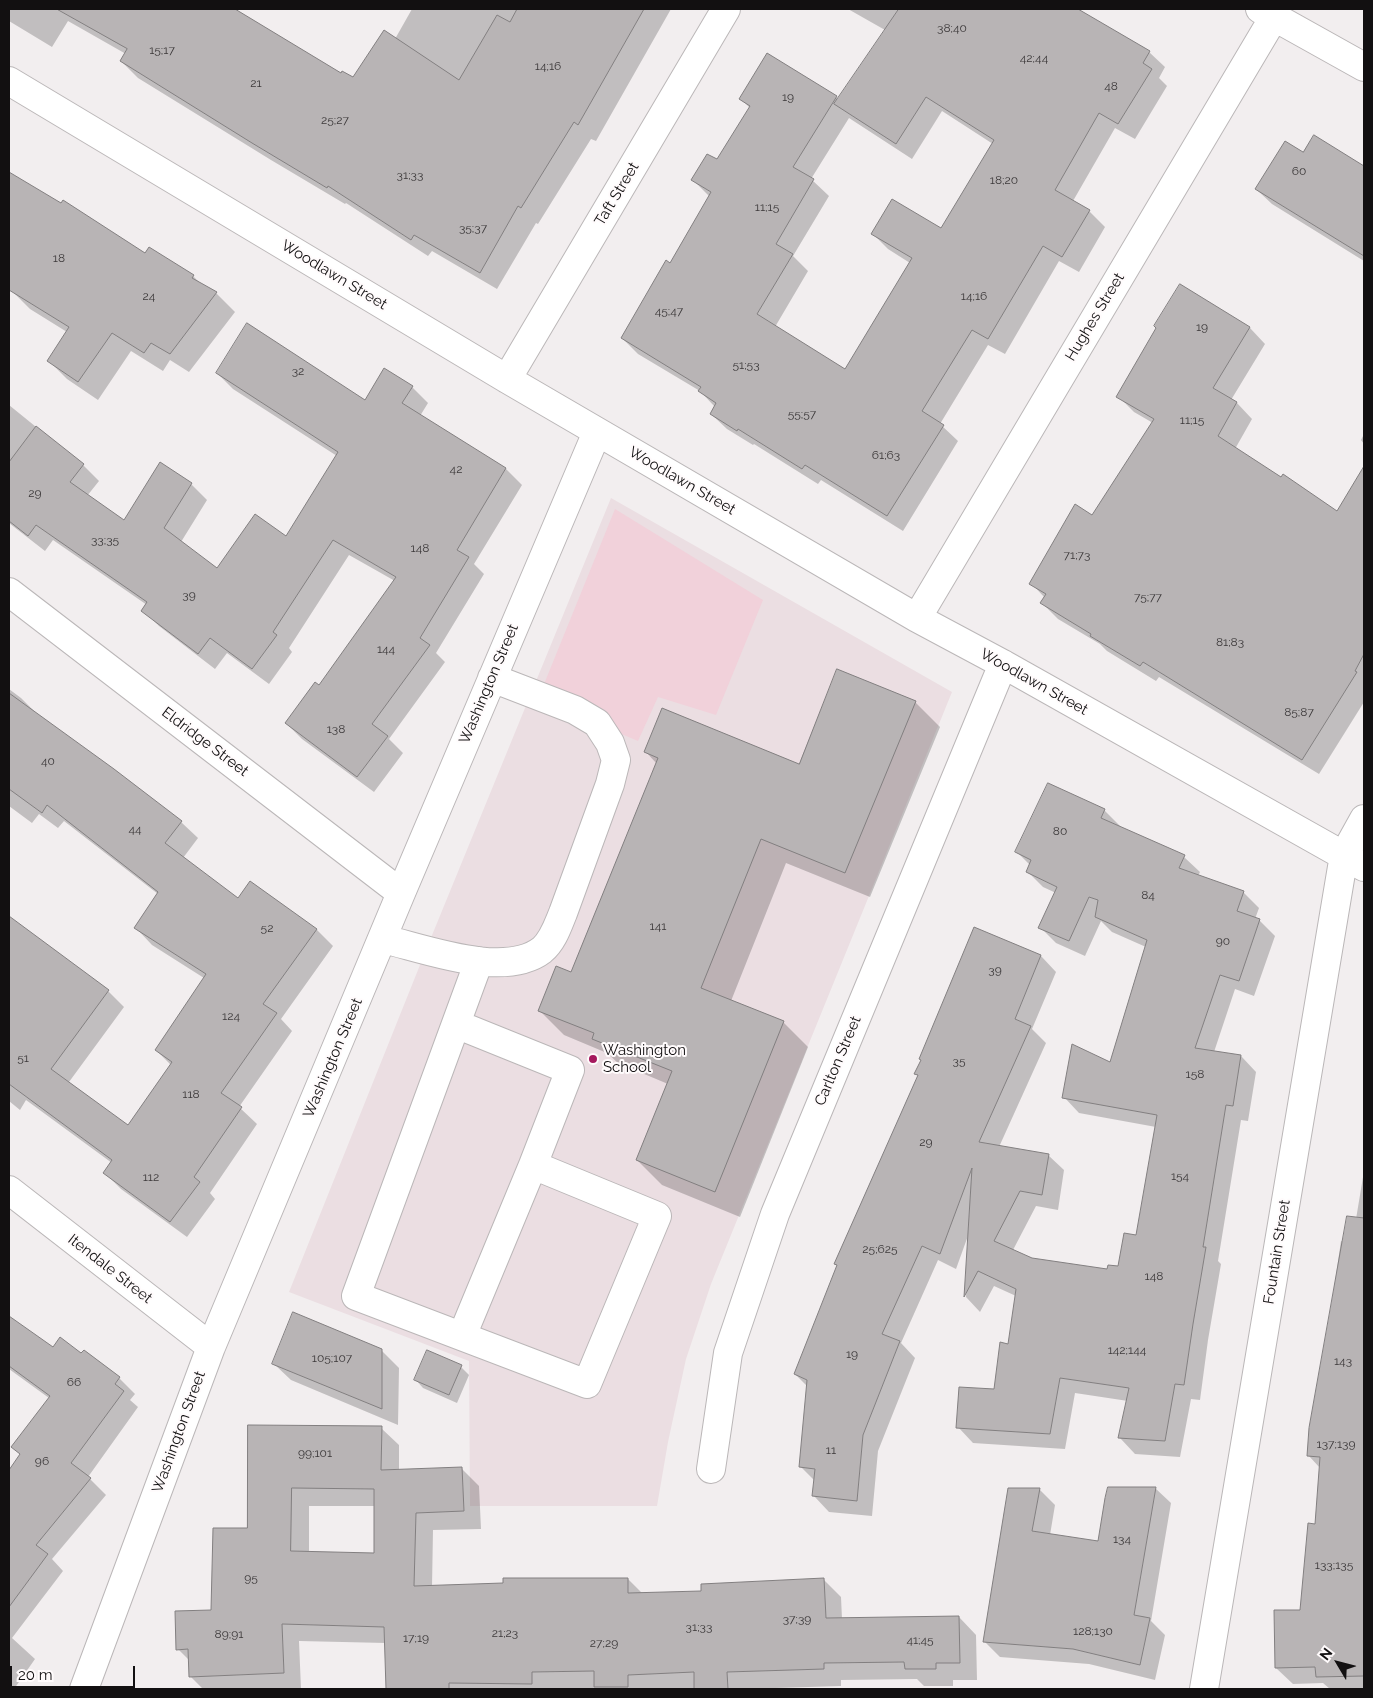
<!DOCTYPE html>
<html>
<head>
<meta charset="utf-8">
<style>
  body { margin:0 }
  #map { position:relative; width:1373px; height:1698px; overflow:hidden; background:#f2eeef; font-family:Raleway,sans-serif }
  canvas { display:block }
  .frame { position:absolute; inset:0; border:10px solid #121011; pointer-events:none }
  .north { position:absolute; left:1313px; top:1638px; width:50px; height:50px; -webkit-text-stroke:4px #fffbfc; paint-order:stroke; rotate:307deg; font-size:14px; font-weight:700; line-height:20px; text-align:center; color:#121011 }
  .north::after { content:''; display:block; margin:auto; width:18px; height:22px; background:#121011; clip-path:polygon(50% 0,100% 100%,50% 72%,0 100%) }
  .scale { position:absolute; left:10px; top:1666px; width:125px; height:22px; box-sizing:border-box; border:2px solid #121011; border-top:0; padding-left:6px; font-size:15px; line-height:18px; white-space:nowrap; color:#121011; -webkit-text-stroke:4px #fffbfc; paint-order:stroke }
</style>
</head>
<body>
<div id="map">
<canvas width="1373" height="1698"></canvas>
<div class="frame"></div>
<div class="north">N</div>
<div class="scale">20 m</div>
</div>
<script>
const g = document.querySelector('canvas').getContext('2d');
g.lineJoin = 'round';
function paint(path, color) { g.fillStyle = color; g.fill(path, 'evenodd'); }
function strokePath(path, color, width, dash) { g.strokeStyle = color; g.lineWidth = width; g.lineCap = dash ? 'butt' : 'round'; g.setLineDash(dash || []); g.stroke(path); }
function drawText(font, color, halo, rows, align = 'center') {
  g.font = font + ' Raleway,sans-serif'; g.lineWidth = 4; g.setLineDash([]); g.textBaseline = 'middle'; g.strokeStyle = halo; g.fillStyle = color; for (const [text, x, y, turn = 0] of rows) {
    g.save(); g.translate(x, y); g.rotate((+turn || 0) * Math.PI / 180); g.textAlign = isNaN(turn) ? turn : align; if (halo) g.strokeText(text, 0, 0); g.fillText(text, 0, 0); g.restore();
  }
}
paint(new Path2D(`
  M 611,498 L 952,692 L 711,1284 L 686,1359 L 668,1442 L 657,1506 L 470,1506 L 469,1361 L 289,1292 L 428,945 Z`), '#ebdee2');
paint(new Path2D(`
  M 615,509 L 763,600 L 716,715 L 658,697 L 638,741 L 538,699 Z`), '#f1d1da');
paint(new Path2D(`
  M 9,9 L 234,9 L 341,74 L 353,79 L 395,39 L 412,9 L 518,9 L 544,25 L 553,9 L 671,9 L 596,141 L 591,139 L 538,224 L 536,223 L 497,289 L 432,251 L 428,256 L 346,203 L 345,204 L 271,160 L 138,78 L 121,61 L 126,54 L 68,21 L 52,47 L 9,21 Z
  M 848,9 L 1076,9 L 1149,52 L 1165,67 L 1159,78 L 1167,86 L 1135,139 L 1115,128 L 1073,201 L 1089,211 L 1105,227 L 1079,272 L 1059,261 L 1005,354 L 988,345 L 940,424 L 958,441 L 903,531 L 821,480 L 818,484 L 754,444 L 753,445 L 727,429 L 711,414 L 715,407 L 700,391 L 638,354 L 622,338 L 670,264 L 710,197 L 693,180 L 717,161 L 750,108 L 740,98 L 836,97 L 838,99 L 885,30 ZM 942,111 L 993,144 L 942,230 L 872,233 L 888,249 L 910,263 L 845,371 L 775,327 L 808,271 L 793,256 L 829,196 L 811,179 L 849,118 L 912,159 Z
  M 1315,137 L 1364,168 L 1364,261 L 1272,204 L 1256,189 L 1304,154 Z
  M 9,173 L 146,254 L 193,276 L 202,285 L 216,293 L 235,312 L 189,372 L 170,360 L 163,371 L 131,351 L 98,400 L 67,379 L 49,361 L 67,332 L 30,309 L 11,290 L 13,288 L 9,285 Z
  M 1181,286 L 1250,328 L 1265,344 L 1231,400 L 1237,403 L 1252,419 L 1235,449 L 1338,513 L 1364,469 L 1364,702 L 1319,774 L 1159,677 L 1156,681 L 1107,651 L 1100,644 L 1058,619 L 1042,603 L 1045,598 L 1031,583 L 1093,516 L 1153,423 L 1134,412 L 1118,396 Z
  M 217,373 L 365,401 L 412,387 L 428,403 L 420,416 L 506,469 L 522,485 L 474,564 L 484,574 L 436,653 L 445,662 L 389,739 L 403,753 L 374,792 L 302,739 L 286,723 L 319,687 L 395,581 L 349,555 L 289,648 L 292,652 L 269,684 L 227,653 L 215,669 L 159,626 L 143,610 L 147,605 L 53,540 L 45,551 L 9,523 L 9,405 L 83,465 L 99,481 L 87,496 L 124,522 L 191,484 L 207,500 L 181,542 L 218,570 L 287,538 L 337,456 L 233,389 Z
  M 1364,434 L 1364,444 L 1361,440 Z
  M 9,689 L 21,698 L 37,714 L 181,822 L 198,838 L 183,858 L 238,900 L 251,882 L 317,930 L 333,946 L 281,1019 L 292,1031 L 239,1107 L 257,1124 L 210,1193 L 215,1199 L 187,1237 L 121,1189 L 105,1173 L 112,1163 L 26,1100 L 20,1110 L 9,1101 L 9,918 L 108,991 L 124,1007 L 69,1082 L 128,1127 L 171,1065 L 156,1050 L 204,978 L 152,945 L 136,928 L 158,894 L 64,821 L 58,828 L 39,814 L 32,823 L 9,806 Z
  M 915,702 L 940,727 L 870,897 L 786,863 L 731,1001 L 783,1022 L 808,1047 L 740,1217 L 662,1185 L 637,1160 L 668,1084 L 618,1063 L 607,1053 L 564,1035 L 539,1010 L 572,974 L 657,764 L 646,752 L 799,765 Z
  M 1104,810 L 1120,826 L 1119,828 L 1184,857 L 1200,872 L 1198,876 L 1243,892 L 1259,908 L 1255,919 L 1259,920 L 1275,936 L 1254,996 L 1235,989 L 1214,1052 L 1241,1056 L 1256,1072 L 1248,1121 L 1241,1120 L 1218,1261 L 1221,1264 L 1208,1340 L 1200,1400 L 1191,1399 L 1180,1457 L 1135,1454 L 1120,1438 L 1128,1401 L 1075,1393 L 1065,1449 L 973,1443 L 958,1427 L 995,1391 L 1009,1345 L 1016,1296 L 994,1286 L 980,1312 L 966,1297 L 969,1233 L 956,1269 L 938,1260 L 901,1343 L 915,1358 L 878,1451 L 872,1516 L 829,1512 L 814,1496 L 815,1481 L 801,1467 L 808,1387 L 795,1374 L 838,1266 L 835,1264 L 919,1077 L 916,1073 L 1041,956 L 1056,972 L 1032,1029 L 1046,1043 L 999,1147 L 1048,1155 L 1064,1170 L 1058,1210 L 1036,1206 L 1013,1250 L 1032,1259 L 1108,1271 L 1119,1268 L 1137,1236 L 1156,1127 L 1079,1113 L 1064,1097 L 1111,1063 L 1146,947 L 1112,932 L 1101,921 L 1085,956 L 1056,943 L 1040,927 L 1056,893 L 1043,887 L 1027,871 L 1030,865 L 1017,852 Z
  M 1364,1171 L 1364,1689 L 1330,1689 L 1323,1683 L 1293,1684 L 1276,1668 L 1301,1611 L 1316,1525 L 1320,1468 L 1309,1456 L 1341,1241 L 1352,1243 Z
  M 9,1317 L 53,1348 L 82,1354 L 84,1351 L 119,1378 L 135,1394 L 130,1400 L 138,1407 L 88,1477 L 106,1495 L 52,1559 L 63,1571 L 12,1638 L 35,1659 L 14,1689 L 9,1689 L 9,1514 L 30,1487 L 21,1455 L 13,1447 L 49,1398 L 9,1369 Z
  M 382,1351 L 399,1368 L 398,1425 L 291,1380 L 273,1363 Z
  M 461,1367 L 469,1375 L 457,1403 L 423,1388 L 415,1379 Z
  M 250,1426 L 381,1428 L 399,1445 L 399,1470 L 461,1468 L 479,1486 L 481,1529 L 433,1530 L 432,1587 L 628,1579 L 642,1593 L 703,1592 L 824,1580 L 841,1597 L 842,1619 L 959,1617 L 976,1635 L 977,1680 L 953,1680 L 953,1686 L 924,1686 L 917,1679 L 841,1680 L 841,1686 L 744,1689 L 387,1689 L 386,1643 L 299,1641 L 301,1689 L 203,1689 L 191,1677 L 190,1661 L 178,1649 L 213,1611 L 248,1530 ZM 309,1506 L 375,1506 L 375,1554 L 309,1553 Z
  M 1155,1488 L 1171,1503 L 1151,1621 L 1165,1635 L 1155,1680 L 1089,1664 L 1000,1657 L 985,1642 L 1039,1489 L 1055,1505 L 1050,1535 L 1099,1542 Z`), '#0003');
const building = new Path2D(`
  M 57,9 L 235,9 L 341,73 L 342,71 L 353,77 L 384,30 L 459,80 L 497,15 L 510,22 L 517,9 L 644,9 L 578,125 L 574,122 L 521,208 L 518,206 L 480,273 L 414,235 L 411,240 L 328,186 L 327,188 L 252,143 L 120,61 L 127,49 Z
  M 899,9 L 1078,9 L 1150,51 L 1143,63 L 1152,69 L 1118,124 L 1099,113 L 1055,190 L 1090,210 L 1062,257 L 1043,246 L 988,339 L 972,330 L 922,411 L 944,425 L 887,516 L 805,465 L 802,469 L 738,429 L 737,431 L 710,414 L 716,403 L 698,391 L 701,387 L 621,338 L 666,260 L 670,263 L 711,192 L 691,180 L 707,154 L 717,159 L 750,106 L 739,99 L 767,53 L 837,96 L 793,167 L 814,179 L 776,244 L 793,254 L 757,314 L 845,369 L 912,258 L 871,234 L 892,199 L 941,228 L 994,140 L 926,97 L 896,144 L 834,104 Z
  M 1314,135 L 1364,166 L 1364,256 L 1255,189 L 1285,141 L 1303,152 Z
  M 9,172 L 61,203 L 63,200 L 145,253 L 149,247 L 194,275 L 192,278 L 217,292 L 170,354 L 151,343 L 144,353 L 112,333 L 78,382 L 47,361 L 69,327 L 9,290 Z
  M 1180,284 L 1250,327 L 1213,388 L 1237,402 L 1218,436 L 1281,477 L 1283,474 L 1337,511 L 1364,466 L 1364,654 L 1355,671 L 1357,672 L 1302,760 L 1143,662 L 1140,666 L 1090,636 L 1091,634 L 1040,603 L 1046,594 L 1029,584 L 1075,504 L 1092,515 L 1154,419 L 1116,397 L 1156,328 L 1154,326 Z
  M 247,323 L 365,400 L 384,368 L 413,386 L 402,403 L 506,468 L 457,550 L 469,557 L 420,638 L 430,645 L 372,724 L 388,736 L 357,777 L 285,723 L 315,682 L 319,685 L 396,577 L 333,540 L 273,632 L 277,635 L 252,669 L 210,638 L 198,654 L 141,611 L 147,602 L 36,525 L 28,536 L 9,521 L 9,462 L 36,426 L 84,464 L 70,482 L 124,520 L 160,462 L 192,483 L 164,528 L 217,568 L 255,514 L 286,536 L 338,452 L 216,373 Z
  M 837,669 L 916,701 L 845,873 L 761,839 L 701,988 L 784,1021 L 715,1192 L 636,1160 L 672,1071 L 592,1039 L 594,1033 L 538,1011 L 556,966 L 571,972 L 658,758 L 644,752 L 662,708 L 799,764 Z
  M 9,693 L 114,769 L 182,821 L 165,843 L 238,898 L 250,881 L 317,929 L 263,1004 L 277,1013 L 221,1093 L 242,1107 L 194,1177 L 200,1182 L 170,1222 L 103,1173 L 112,1160 L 9,1084 L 9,916 L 109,990 L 51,1069 L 128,1125 L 172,1062 L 155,1050 L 206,974 L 134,928 L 158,892 L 47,805 L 42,813 L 9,789 Z
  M 1048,783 L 1105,809 L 1101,818 L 1185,855 L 1179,868 L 1244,891 L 1237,911 L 1260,919 L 1239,981 L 1220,975 L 1195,1048 L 1241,1055 L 1233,1106 L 1226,1105 L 1203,1247 L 1206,1247 L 1193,1324 L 1184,1385 L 1175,1384 L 1165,1441 L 1118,1438 L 1129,1388 L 1060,1378 L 1050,1434 L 956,1428 L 959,1387 L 994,1389 L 1000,1342 L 1008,1344 L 1016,1289 L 978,1271 L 964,1297 L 972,1168 L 940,1254 L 922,1246 L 882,1334 L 900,1341 L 863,1435 L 857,1501 L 812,1496 L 815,1469 L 799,1467 L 807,1380 L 794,1374 L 837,1265 L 834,1264 L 918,1075 L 914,1074 L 921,1060 L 919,1059 L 974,927 L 1041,955 L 1015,1019 L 1031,1026 L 979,1142 L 1049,1154 L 1042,1195 L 1020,1191 L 994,1241 L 1032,1258 L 1107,1269 L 1108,1265 L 1118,1266 L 1124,1233 L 1136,1235 L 1157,1115 L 1062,1098 L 1072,1044 L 1110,1062 L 1147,940 L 1095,917 L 1098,900 L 1089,897 L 1069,941 L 1038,928 L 1057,887 L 1026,872 L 1031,860 L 1015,852 Z
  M 1347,1216 L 1364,1218 L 1364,1676 L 1316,1677 L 1315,1667 L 1275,1668 L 1274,1610 L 1300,1610 L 1308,1523 L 1315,1524 L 1320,1457 L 1307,1456 L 1309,1428 Z
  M 293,1312 L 382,1349 L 382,1409 L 272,1364 Z
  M 9,1316 L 53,1347 L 60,1337 L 81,1353 L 84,1350 L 120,1377 L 115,1384 L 124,1391 L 71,1463 L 91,1478 L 36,1545 L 48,1554 L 9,1607 L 9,1470 L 20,1454 L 11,1447 L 50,1396 L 9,1366 Z
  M 427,1350 L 462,1365 L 449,1395 L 414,1380 Z
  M 248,1425 L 382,1426 L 381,1470 L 462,1467 L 464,1511 L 416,1513 L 414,1586 L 503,1583 L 503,1578 L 628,1578 L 628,1593 L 701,1591 L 701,1584 L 824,1578 L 826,1618 L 959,1616 L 960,1663 L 936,1663 L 936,1669 L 905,1669 L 904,1662 L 824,1663 L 824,1669 L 727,1672 L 728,1689 L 694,1689 L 694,1672 L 628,1675 L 628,1687 L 594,1687 L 594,1671 L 532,1672 L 532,1684 L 449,1683 L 449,1689 L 386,1689 L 384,1627 L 282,1624 L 284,1673 L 189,1677 L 188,1649 L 176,1650 L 175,1611 L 211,1610 L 213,1528 L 247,1528 ZM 292,1488 L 374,1489 L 374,1553 L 291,1551 Z
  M 1108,1487 L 1156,1487 L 1134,1615 L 1150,1618 L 1140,1665 L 1073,1649 L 983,1642 L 1008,1488 L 1040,1488 L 1032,1531 L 1098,1541 L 1105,1498 Z`);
paint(building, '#b8b4b5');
strokePath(building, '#827f80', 1);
const minor = new Path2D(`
  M 1260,9 L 1364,67
  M 9,81 L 507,379 L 917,618 L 1003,664 L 1364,867
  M 507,379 L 726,9
  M 9,592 L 401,893
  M 917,618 L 1274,17
  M 383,939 C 426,949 504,979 542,950 C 553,941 558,925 563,913 L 610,784 L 616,760 L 610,743 L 597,723 L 575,710 L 492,678
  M 456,1024 L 570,1070 L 533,1165 L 657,1216 L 587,1384 L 356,1296 L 479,961
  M 9,1190 L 211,1347
  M 462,1336 L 533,1165
  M 711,1469 L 728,1353 L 775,1214 L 1003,664
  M 84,1689 L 211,1347 L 401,893 L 597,432
  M 1204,1689 L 1344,855 L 1364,819`);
strokePath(minor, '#bbb7b8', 30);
strokePath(minor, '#fff', 28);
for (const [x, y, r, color] of [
  [593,1059,5,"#a5185d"]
]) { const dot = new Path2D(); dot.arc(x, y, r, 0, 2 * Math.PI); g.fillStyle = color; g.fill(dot); strokePath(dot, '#fffbfc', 2); }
drawText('12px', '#3c393a', null, [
  ["38;40",952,28],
  ["15;17",162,50],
  ["42;44",1034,58],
  ["14;16",548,66],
  ["21",256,83],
  ["48",1111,86],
  ["19",788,97],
  ["25;27",335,120],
  ["60",1299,171],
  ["31;33",410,175],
  ["18;20",1004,180],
  ["11;15",767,207],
  ["35;37",473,228],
  ["18",59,258],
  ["24",149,296],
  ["14;16",974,296],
  ["45;47",669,311],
  ["19",1202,327],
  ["51;53",746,365],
  ["32",298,371],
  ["55;57",802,414],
  ["11;15",1192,420],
  ["61;63",886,455],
  ["42",456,469],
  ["29",35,493],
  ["33;35",105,540],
  ["148",420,548],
  ["71;73",1077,555],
  ["39",189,595],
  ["75;77",1148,597],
  ["81;83",1230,642],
  ["144",386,649],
  ["85;87",1299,712],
  ["138",336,729],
  ["40",48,761],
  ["44",135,829],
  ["80",1060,831],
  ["84",1148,895],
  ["141",658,926],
  ["52",267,928],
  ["90",1223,941],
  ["39",995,970],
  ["124",231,1016],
  ["51",23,1058],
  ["35",959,1061],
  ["158",1195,1074],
  ["118",191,1094],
  ["29",926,1142],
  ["154",1180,1176],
  ["112",151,1177],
  ["25;625",880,1249],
  ["148",1154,1276],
  ["142;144",1127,1350],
  ["19",852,1354],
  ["105;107",332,1358],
  ["143",1343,1361],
  ["66",74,1382],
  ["137;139",1336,1444],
  ["11",831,1450],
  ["99;101",315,1453],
  ["96",42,1461],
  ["134",1122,1539],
  ["133;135",1334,1565],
  ["95",251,1578],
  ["37;39",797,1619],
  ["31;33",699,1627],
  ["128;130",1093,1631],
  ["21;23",505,1633],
  ["89;91",229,1634],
  ["17;19",416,1638],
  ["41;45",920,1640],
  ["27;29",604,1643]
]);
drawText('15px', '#121011', '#fffbfc', [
  ["Taft Street",617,194,-59],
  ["Woodlawn Street",334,275,31],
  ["Hughes Street",1095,317,-59],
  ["Woodlawn Street",682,481,30],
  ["Woodlawn Street",1034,682,29],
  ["Washington Street",489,684,-67],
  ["Eldridge Street",205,742,37],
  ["Washington Street",333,1058,-67],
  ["Carlton Street",838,1061,-67],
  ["Fountain Street",1277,1252,-81],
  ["Itendale Street",110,1269,38],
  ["Washington Street",179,1432,-70]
]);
drawText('15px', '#121011', '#fffbfc', [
  ["Washington",603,1050],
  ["School",603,1067]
], 'left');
</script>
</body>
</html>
